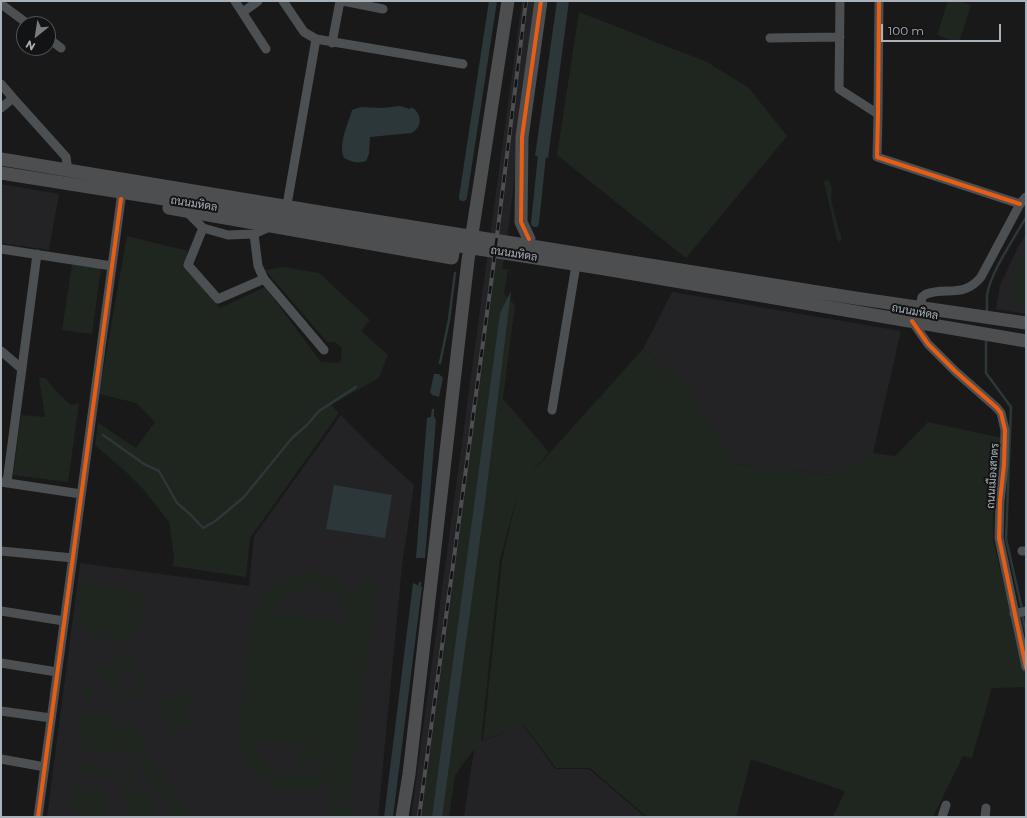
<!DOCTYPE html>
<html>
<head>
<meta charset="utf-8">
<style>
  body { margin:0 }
  #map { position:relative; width:1027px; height:818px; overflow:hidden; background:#191919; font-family:Montserrat,sans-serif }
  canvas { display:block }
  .frame { position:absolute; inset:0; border:2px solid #aab2b9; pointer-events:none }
  .north { position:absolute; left:16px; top:16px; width:40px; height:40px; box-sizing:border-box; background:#131315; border:1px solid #4f5357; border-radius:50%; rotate:210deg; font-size:11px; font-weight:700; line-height:16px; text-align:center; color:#aab2b9 }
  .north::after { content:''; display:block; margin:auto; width:14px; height:18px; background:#777c81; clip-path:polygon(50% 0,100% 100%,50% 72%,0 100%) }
  .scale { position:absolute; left:881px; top:24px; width:120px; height:18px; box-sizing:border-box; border:2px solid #aab2b9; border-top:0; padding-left:5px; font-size:12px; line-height:14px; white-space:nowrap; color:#aab2b9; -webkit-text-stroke:3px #131315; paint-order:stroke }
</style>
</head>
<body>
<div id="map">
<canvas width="1027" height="818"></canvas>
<div class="frame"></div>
<div class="north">N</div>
<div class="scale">100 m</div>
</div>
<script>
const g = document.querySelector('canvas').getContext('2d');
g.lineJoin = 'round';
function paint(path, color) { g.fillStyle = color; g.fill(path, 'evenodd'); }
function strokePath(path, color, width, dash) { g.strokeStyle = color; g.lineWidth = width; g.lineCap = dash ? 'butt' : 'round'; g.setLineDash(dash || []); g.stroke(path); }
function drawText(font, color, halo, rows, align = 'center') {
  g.font = font + ' Montserrat,Sarabun,sans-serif'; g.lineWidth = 4; g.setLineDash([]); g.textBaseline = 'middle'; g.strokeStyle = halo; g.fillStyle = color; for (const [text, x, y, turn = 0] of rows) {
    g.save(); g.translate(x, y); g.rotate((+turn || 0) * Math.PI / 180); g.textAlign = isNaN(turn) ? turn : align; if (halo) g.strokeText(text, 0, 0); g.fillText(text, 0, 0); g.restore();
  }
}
paint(new Path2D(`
  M 522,1 L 535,1 L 510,217 L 469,493 L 428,817 L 411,817 Z
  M 1,184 L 59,194 L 49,250 L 1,243 Z
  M 1026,235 L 1026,314 L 996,309 L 1000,285 L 1018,247 Z
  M 672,292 L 901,331 L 873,453 L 831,475 L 737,464 L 685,384 L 643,349 Z
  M 341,415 L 365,440 L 414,485 L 402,566 L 378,817 L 47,817 L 80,563 L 249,586 L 254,536 Z
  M 523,725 L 555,769 L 589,769 L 645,817 L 464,816 L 475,744 Z`), '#232325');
paint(new Path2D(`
  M 948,1 L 958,1 L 971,5 L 959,43 L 937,35 Z
  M 579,12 L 707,62 L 749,88 L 787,136 L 686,258 L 557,155 Z
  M 826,180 L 829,181 L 832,188 L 831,199 L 838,228 L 841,235 L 841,240 L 839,242 L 837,239 L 824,182 Z
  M 127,236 L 188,251 L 185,266 L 220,308 L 265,287 L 321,362 L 339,363 L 341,359 L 342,348 L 335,342 L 327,342 L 265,270 L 284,267 L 319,273 L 370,320 L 361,331 L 388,355 L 379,378 L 331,405 L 339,413 L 250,538 L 246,577 L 173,566 L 174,556 L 169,522 L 144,490 L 125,471 L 95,445 L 98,423 L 136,448 L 155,422 L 136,403 L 99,394 Z
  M 1026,253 L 1026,305 L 1010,302 L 1015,274 Z
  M 72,264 L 101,268 L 92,334 L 62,330 Z
  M 495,269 L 508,269 L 504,294 L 515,305 L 503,399 L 549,452 L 529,476 L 643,349 L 685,384 L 737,464 L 831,475 L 873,453 L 895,456 L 928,422 L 1002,438 L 993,514 L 993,539 L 1026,679 L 1026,687 L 992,688 L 972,758 L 963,756 L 933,817 L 833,817 L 845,791 L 751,759 L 736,817 L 647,817 L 590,768 L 556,768 L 524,725 L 483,740 L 502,561 L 518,492 L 500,560 L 481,742 L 472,752 L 455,775 L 449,817 L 424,817 Z
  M 39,378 L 45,378 L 57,392 L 71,405 L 79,403 L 68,482 L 13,475 L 21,415 L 45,417 Z
  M 304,573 C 324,573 342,580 355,596 L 357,580 L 377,583 L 349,799 L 329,797 L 331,778 C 289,807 240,781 238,731 C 241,710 243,689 245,667 C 250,625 253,581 304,573 ZM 306,589 C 328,589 345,601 351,622 L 273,611 C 280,598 292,591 306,589 ZM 255,741 L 333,752 L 334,752 C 314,787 264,781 255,741 Z
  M 81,581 L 144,594 L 141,628 L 124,640 L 119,641 L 91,635 L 90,630 L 85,628 L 74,625 Z
  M 114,652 L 123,654 L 136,663 L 127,674 L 124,674 L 123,670 L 119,671 L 108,654 Z
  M 103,657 L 116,674 L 116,682 L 105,685 C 99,675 97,667 103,657 Z
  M 137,667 C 139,669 144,673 145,676 C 152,690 135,703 122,700 C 116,698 112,693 107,689 L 115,686 C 116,694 117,696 125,697 L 135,692 L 139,685 L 136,676 L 132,673 Z
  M 86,679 L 92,688 L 91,698 L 83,698 Z
  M 177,688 L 181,693 L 185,690 L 193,700 L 185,706 L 193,716 L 168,734 L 164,727 L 169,722 L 156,705 L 169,695 L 177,704 L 180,701 L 173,692 Z
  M 83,710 L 109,715 L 118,724 L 128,722 L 148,745 L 141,750 L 143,753 L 134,760 L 124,747 L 116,753 L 77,749 Z
  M 300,749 L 325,752 L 326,758 L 304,769 L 300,759 Z
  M 147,756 L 193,817 L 164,817 L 175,808 L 167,797 L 161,801 L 159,797 L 160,795 L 156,788 L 154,788 L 136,765 Z
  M 76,759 L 80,760 L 79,764 L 122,771 L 121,779 L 74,772 Z
  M 129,769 L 135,775 L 135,780 L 133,782 L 126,781 L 127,770 Z
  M 72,782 L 76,783 L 76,789 C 98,792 112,789 108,817 L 88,817 L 80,810 L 71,805 Z
  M 144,786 L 154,800 L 156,798 L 159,803 L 153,808 L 159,817 L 133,817 L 125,807 L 124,792 L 126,790 L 142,792 L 143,791 Z
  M 328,803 L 352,805 L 350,817 L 326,817 Z`), '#1f261f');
paint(new Path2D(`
  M 557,1 L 569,1 L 548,158 L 535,156 Z
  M 400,106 L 410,109 L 411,107 C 422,113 423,126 412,133 L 370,137 L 369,154 L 366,161 C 357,164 352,162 344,158 C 338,144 348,124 352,110 L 361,107 L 383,108 Z
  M 511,291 L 484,510 L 442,817 L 432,817 L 500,313 Z
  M 434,374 L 439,374 L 443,378 L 439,397 L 432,395 L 430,392 Z
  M 434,416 L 436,420 L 425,558 L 416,558 L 427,418 Z
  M 334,485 L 392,495 L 385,538 L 326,529 Z
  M 413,583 L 422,587 L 393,817 L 384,817 Z`), '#2c373a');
strokePath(new Path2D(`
  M 987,314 C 987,307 987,301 987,295 C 991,271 1014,239 1026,217
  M 986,339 L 986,373 L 1011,407 L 1006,539 L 1022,609
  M 440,363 L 449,320 L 455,273
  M 432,419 L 433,410
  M 103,435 L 144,464 L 159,471 L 177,503 L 191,515 L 203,528 L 214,522 L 244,497 L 292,438 L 307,425 L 319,411 L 356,387
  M 419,589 L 420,583
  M 1022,614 L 1026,633`), '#2c373a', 2.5);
strokePath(new Path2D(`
  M 463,197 L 493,1
  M 535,223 L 543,146`), '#2c373a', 8);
strokePath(new Path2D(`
  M 235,1 L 266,49
  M 283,1 L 304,32 L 316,39 L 463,64
  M 343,1 L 383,9
  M 840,1 L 839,89 L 878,114
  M 879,1 L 878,114 L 877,157 L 1020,204
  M 1,4 L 28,24
  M 243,12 L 258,1
  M 48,38 L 61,48
  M 770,38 L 840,37
  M 332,43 L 340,1
  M 1,84 L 13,98
  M 1,108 L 13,98 L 66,157 L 68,171
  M 288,199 L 316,39
  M 187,212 L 203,228 L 228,235 L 254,234 L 272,226
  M 203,228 L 188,265 L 218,299 L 264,279
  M 254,234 L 258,266 L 264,279 L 324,350
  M 1,249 L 112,266
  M 920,307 L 922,297 L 926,294 C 947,287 964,298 981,277 L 1020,204 L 1026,197
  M 912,321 L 928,344 L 955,371 L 997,408 L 1001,413 L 1005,430 L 1004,465 L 1000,501 L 999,538 L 1026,667
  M 1,351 L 22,369
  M 552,410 L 575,271
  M 1,482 L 81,494
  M 7,482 L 37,254
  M 1,551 L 73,558
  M 1022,551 L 1026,551
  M 1,611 L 64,621
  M 1014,614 L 1026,611
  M 1,663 L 57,672
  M 1,711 L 51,718
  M 1,759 L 45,767
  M 38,817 L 121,199
  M 942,817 L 946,805
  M 985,817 L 986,808`), '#4d5052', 9);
strokePath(new Path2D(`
  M 1,159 L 332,214 L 855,298 L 1026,323
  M 1,173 L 605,269 L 1026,341
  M 169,208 L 452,258 L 456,237
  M 529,239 L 521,222 L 522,137 L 541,1
  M 402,817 L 409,774 L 468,260 L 508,1`), '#4c4e50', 13);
const rail = new Path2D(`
  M 419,817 L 492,276 L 526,1`);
strokePath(rail, '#4d4f50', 4);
strokePath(rail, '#131315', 2.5, [8]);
strokePath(new Path2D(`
  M 879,1 L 878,114 L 877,157 L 1020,204
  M 529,239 L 521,222 L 522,137 L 541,1
  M 912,321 L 928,344 L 955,371 L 997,408 L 1001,413 L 1005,430 L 1004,465 L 1000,501 L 999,538 L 1026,667
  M 38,817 L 121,199`), '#e95d12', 4);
drawText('11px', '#aab2b9', '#131315', [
  ["ถนนมหิดล",194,204,9],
  ["ถนนมหิดล",514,254,9],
  ["ถนนมหิดล",915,312,10],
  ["ถนนเมืองสาตร",993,476,-86]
]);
</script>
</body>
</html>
